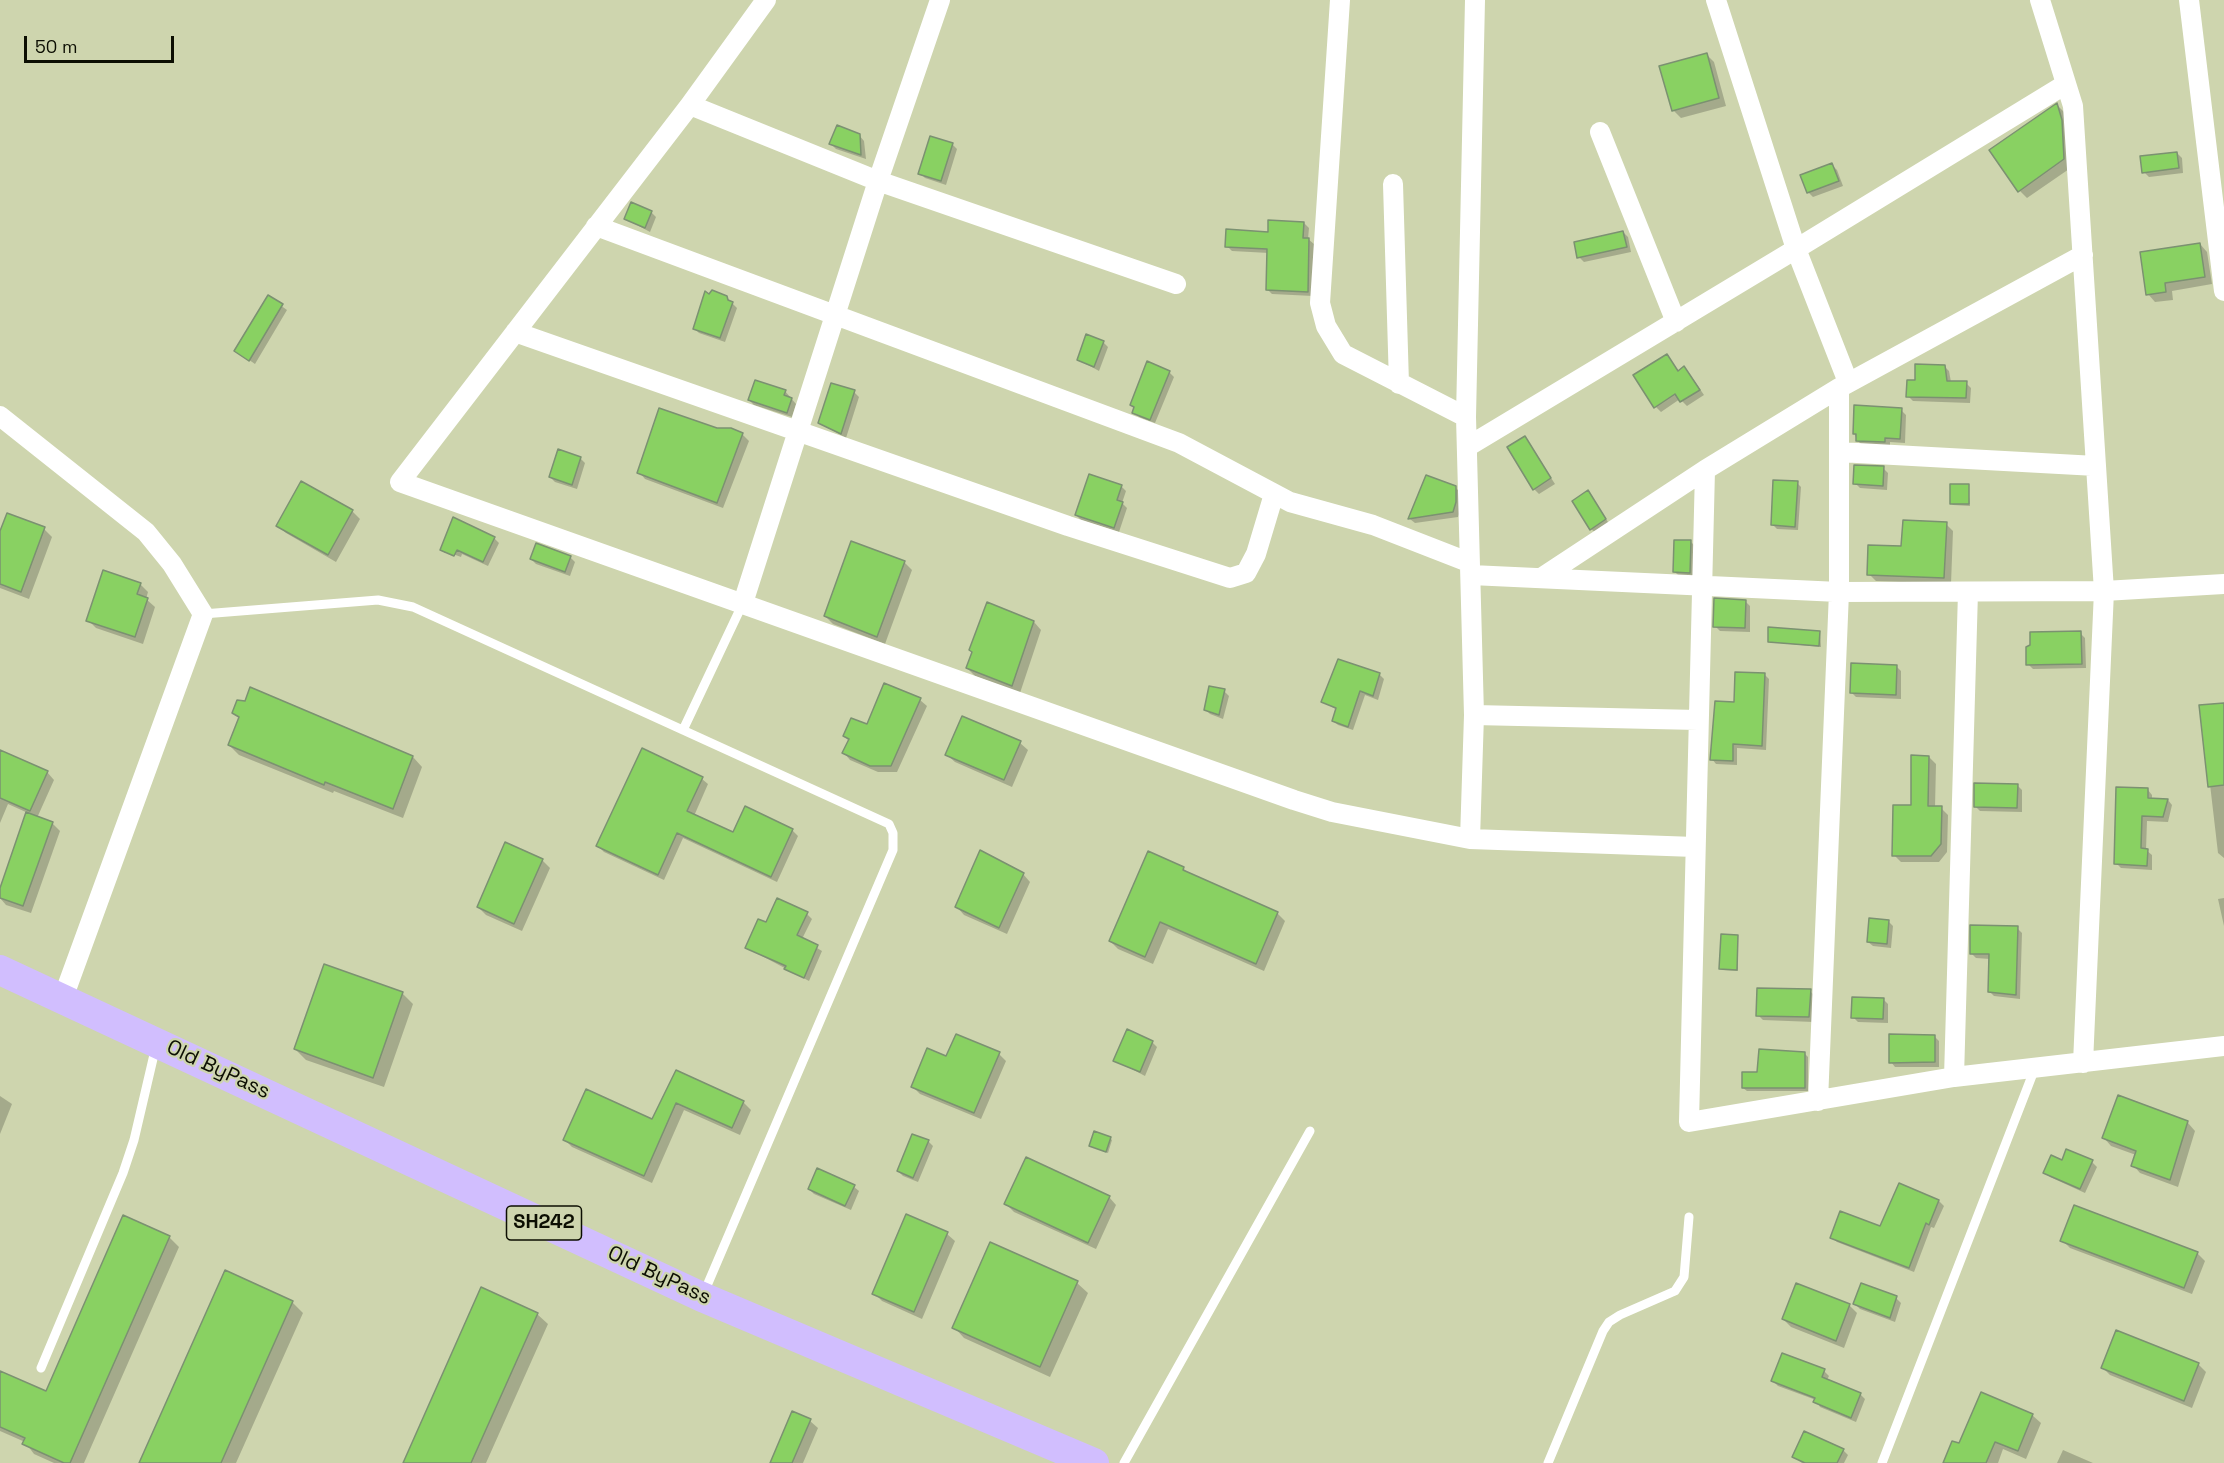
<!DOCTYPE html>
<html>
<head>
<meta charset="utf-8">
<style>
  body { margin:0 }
  #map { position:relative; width:2224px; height:1463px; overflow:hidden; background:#ced5ae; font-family:"Space Grotesk",sans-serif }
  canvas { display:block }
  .scale { position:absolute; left:24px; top:36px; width:150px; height:27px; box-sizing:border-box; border:3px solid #0c0e02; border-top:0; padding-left:8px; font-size:18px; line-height:21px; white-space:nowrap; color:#0c0e02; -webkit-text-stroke:4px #ced5ae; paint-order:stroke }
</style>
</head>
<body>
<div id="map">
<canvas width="2224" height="1463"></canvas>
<div class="scale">50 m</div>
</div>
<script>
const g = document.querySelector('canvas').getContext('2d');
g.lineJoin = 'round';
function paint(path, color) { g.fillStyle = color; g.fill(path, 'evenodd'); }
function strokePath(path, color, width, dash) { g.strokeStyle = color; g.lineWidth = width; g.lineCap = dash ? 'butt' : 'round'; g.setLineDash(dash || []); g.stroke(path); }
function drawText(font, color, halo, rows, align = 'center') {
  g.font = font + ' "Space Grotesk",sans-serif'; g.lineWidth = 4.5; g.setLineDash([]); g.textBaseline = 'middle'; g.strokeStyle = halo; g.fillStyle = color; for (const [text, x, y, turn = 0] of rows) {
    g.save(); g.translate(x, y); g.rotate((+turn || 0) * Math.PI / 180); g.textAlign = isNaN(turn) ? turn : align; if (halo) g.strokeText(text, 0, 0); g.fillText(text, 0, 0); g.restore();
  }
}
paint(new Path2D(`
  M 1706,54 L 1714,62 L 1726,106 L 1681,118 L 1674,111 Z
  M 2057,105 L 2065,113 L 2072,167 L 2027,198 L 2020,191 Z
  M 859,135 L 864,141 L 866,159 L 836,149 L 831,144 Z
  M 952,144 L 957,149 L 946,185 L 925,178 L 920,173 Z
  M 2177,153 L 2182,158 L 2183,173 L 2149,177 L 2144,172 Z
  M 1832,165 L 1837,170 L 1843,186 L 1813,197 L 1808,192 Z
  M 651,212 L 656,217 L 650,232 L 626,219 Z
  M 1304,223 L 1309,228 L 1308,239 L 1314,244 L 1313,296 L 1272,294 L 1267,289 L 1269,253 L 1232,251 L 1227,246 Z
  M 1623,232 L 1628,237 L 1631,252 L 1584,262 L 1579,257 Z
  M 2200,244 L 2207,252 L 2212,284 L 2172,291 L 2173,300 L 2155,302 L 2148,294 Z
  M 269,297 L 287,310 L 255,364 L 236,351 Z
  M 726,297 L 737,308 L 725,342 L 699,333 L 694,328 Z
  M 1103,342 L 1108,347 L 1099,371 L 1079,360 Z
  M 1667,356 L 1679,372 L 1684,368 L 1689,373 L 1704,395 L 1687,406 L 1680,399 L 1661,412 L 1656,407 Z
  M 1944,366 L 1949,371 L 1951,382 L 1966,383 L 1971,388 L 1970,403 L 1913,401 L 1908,396 L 1916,381 Z
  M 1169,372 L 1174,377 L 1155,423 L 1139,417 L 1132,405 Z
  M 785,391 L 796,404 L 792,417 L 754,405 L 749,400 Z
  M 854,392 L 859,397 L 846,438 L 820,423 Z
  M 1901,410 L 1906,415 L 1905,443 L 1890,442 L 1890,447 L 1862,445 L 1857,440 L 1854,433 Z
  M 717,430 L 742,434 L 749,441 L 723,508 L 645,479 L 639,472 Z
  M 1525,438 L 1555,484 L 1539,494 L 1534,489 Z
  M 580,458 L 585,463 L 577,489 L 555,482 L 550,477 Z
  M 1883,468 L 1888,473 L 1887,490 L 1860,488 L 1855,483 Z
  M 1797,483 L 1801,487 L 1798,530 L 1777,529 L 1773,525 Z
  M 1121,486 L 1126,491 L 1122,503 L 1127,508 L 1119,532 L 1081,520 L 1076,515 Z
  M 1968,486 L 1970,506 L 1953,505 L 1951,503 Z
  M 1455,487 L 1460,492 L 1461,508 L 1458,517 L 1415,523 L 1410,519 Z
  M 1588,492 L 1610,525 L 1596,533 L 1591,529 Z
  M 352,511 L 360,519 L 336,562 L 286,533 L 278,526 Z
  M 8,515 L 44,529 L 52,537 L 29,599 L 0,588 L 0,536 Z
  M 1946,524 L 1953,531 L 1951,584 L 1876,581 L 1869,574 L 1903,547 Z
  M 494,538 L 499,543 L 488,566 L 462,554 L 461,557 L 445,551 L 445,553 L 441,550 Z
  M 1691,542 L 1696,547 L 1695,577 L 1679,576 L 1674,571 Z
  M 570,557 L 575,562 L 570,576 L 536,564 L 531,559 Z
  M 904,562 L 912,570 L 885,644 L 833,624 L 825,616 Z
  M 140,584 L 148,592 L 146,599 L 155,607 L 143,644 L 96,628 L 88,620 Z
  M 1745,601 L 1750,606 L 1750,632 L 1720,631 L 1715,626 Z
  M 988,604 L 1034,622 L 1041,630 L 1020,693 L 975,676 L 967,668 Z
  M 1820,633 L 1821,647 L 1769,642 Z
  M 2080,633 L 2085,638 L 2086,668 L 2033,669 L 2028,664 Z
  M 1896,666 L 1901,671 L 1901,699 L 1856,697 L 1851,692 Z
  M 1379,674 L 1384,679 L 1378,700 L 1365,695 L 1353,730 L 1338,725 L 1333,721 L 1337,710 L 1322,701 Z
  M 1764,674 L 1769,679 L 1766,750 L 1737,748 L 1737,765 L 1716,764 L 1712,759 L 1735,704 Z
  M 1224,691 L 1229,696 L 1223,719 L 1210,714 L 1205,709 Z
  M 920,700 L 927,706 L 897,772 L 878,772 L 850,760 L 844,753 L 849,741 L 844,736 Z
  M 2224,705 L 2224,858 L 2218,853 L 2201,707 Z
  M 233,713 L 352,734 L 413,757 L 422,767 L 403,818 L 334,791 L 333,793 L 239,755 L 229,745 L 240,719 Z
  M 1020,743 L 1028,750 L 1012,787 L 955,762 L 947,755 Z
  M 643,750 L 702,779 L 708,784 L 694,816 L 734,834 L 792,830 L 798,836 L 777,882 L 683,838 L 664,880 L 604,852 L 598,846 Z
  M 0,751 L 47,772 L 54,780 L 37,818 L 52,823 L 60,831 L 31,913 L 6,905 L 0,898 L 28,813 L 8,804 L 0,823 Z
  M 1929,757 L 1936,764 L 1935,808 L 1941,808 L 1948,815 L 1947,852 L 1939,862 L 1901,862 L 1894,855 Z
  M 2017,785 L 2022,790 L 2022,812 L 1980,811 L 1975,806 Z
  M 2148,790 L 2152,795 L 2152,800 L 2168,800 L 2172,805 L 2168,822 L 2147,821 L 2146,850 L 2152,855 L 2152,870 L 2121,868 L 2116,863 Z
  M 542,860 L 550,868 L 522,931 L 486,915 L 478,907 Z
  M 1183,868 L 1190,875 L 1277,913 L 1285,921 L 1264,971 L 1168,929 L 1153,964 L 1118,949 L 1110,941 Z
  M 1023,874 L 1030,882 L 1007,934 L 964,915 L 957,907 Z
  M 2224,898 L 2224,926 L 2218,899 Z
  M 807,914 L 812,919 L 802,939 L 822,951 L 809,981 L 747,948 L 767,924 Z
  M 1888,921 L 1893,926 L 1891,948 L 1873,946 L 1868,942 Z
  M 2017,928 L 2022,933 L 2020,999 L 1994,996 L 1989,991 L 1990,959 L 1976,958 L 1971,953 Z
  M 1737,936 L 1738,971 L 1722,970 L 1720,968 Z
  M 1810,991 L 1815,996 L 1814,1022 L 1763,1020 L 1758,1015 Z
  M 402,993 L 413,1004 L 384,1087 L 306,1060 L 295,1049 Z
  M 1883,999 L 1888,1004 L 1888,1023 L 1858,1022 L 1853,1017 Z
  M 956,1035 L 999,1054 L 1006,1061 L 981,1119 L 920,1094 L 913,1087 L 947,1058 Z
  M 1934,1036 L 1939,1041 L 1939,1067 L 1895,1067 L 1891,1062 Z
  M 1152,1042 L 1157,1047 L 1145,1076 L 1115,1060 Z
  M 1804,1053 L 1808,1057 L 1808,1091 L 1747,1091 L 1743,1088 L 1759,1073 Z
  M 677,1072 L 743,1102 L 751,1110 L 740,1135 L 684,1110 L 652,1183 L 572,1147 L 565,1140 L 653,1121 Z
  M 0,1096 L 12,1104 L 0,1134 Z
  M 2118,1097 L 2188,1123 L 2195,1131 L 2178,1187 L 2140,1173 L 2133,1165 L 2136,1155 L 2111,1146 L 2104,1138 Z
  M 1110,1138 L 1112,1140 L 1108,1153 L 1090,1146 Z
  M 928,1141 L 933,1146 L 918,1182 L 903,1176 L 898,1171 Z
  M 2062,1161 L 2092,1162 L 2097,1167 L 2085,1193 L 2050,1177 L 2045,1172 Z
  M 1900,1185 L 1939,1201 L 1944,1206 L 1934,1228 L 1931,1227 L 1914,1272 L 1837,1242 L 1832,1237 L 1881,1228 Z
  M 854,1187 L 859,1191 L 851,1210 L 814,1194 L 809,1189 Z
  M 1109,1197 L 1116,1205 L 1096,1249 L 1014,1212 L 1006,1204 Z
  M 947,1234 L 955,1241 L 922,1319 L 882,1301 L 874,1293 Z
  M 169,1237 L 179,1247 L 84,1463 L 54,1463 L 34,1454 L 25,1442 L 0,1431 L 0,1373 L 46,1393 Z
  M 2062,1240 L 2197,1253 L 2205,1261 L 2192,1294 L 2070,1248 Z
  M 1077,1283 L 1088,1293 L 1050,1377 L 964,1338 L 954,1327 Z
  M 1896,1298 L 1901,1303 L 1895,1322 L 1860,1309 L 1855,1304 Z
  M 292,1302 L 303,1313 L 236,1463 L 140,1463 Z
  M 1849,1305 L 1857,1313 L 1844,1348 L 1791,1327 L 1783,1319 Z
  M 537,1314 L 548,1324 L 486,1463 L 405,1463 Z
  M 2198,1364 L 2206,1372 L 2192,1408 L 2110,1375 L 2103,1368 Z
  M 1824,1371 L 1829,1376 L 1827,1380 L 1860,1394 L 1865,1399 L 1856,1422 L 1820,1407 L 1816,1400 L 1778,1386 L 1773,1381 Z
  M 2032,1415 L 2041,1423 L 2026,1459 L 2003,1449 L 1998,1463 L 1945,1463 L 1960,1445 Z
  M 810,1421 L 818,1428 L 803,1463 L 772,1463 Z
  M 1843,1450 L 1848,1455 L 1844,1463 L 1802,1463 L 1794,1457 Z
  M 2063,1450 L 2093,1463 L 2057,1463 Z`), '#0003');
const building = new Path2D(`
  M 1707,53 L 1719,98 L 1672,111 L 1659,66 Z
  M 2057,103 L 2062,120 L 2064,159 L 2018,192 L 1989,150 Z
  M 837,125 L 860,134 L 861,155 L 829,144 Z
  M 930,136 L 953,143 L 941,181 L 918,174 Z
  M 2177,152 L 2179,168 L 2142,173 L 2140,156 Z
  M 1832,163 L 1839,181 L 1807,193 L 1800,175 Z
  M 631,202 L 652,211 L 645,228 L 624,219 Z
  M 1268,220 L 1304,222 L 1303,238 L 1309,238 L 1308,292 L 1266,290 L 1267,249 L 1225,247 L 1226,229 L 1268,232 Z
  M 1623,231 L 1627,247 L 1577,258 L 1574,242 Z
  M 2200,243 L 2205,277 L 2165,283 L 2166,292 L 2146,295 L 2140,252 Z
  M 712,290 L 727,296 L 728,300 L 733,302 L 720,338 L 693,329 L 705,291 L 709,294 Z
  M 268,295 L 283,304 L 249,361 L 234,351 Z
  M 1086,334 L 1104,341 L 1094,367 L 1077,360 Z
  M 1667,354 L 1678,371 L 1684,366 L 1700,390 L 1680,402 L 1675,394 L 1654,408 L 1633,375 Z
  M 1147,361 L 1170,371 L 1150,420 L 1132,413 L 1134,407 L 1130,405 Z
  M 1915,364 L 1945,365 L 1947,381 L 1967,381 L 1966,398 L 1906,397 L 1907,380 L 1915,380 Z
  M 755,380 L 786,390 L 784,395 L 792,398 L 787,413 L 748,400 Z
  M 831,383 L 855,390 L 841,434 L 818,423 Z
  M 1854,405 L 1902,408 L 1900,439 L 1885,438 L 1885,442 L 1856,441 L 1856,434 L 1853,434 Z
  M 659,408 L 717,428 L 731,428 L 743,433 L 717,503 L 637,473 Z
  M 1525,436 L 1551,478 L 1533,490 L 1507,447 Z
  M 558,449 L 581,457 L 572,485 L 549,477 Z
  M 1854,465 L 1884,466 L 1883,486 L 1853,484 Z
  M 1089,474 L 1122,485 L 1117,500 L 1123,502 L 1114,528 L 1075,515 Z
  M 1426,475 L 1456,486 L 1456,502 L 1453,512 L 1408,519 Z
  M 1773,480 L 1798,481 L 1795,527 L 1771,525 Z
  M 301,481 L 353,510 L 328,555 L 276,526 Z
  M 1950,484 L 1969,484 L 1969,504 L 1950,504 Z
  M 1588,490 L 1606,519 L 1590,530 L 1572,501 Z
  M 7,513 L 45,527 L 21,592 L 0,584 L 0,531 Z
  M 453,517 L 495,537 L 483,562 L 457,550 L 454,556 L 440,550 Z
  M 1903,520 L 1947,522 L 1944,578 L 1867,575 L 1868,545 L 1901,546 Z
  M 1674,540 L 1691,540 L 1690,573 L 1673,572 Z
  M 851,541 L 905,561 L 877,637 L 824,616 Z
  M 536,543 L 571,556 L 565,572 L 530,559 Z
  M 103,570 L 141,583 L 137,594 L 148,598 L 135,637 L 86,621 Z
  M 1714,598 L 1746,600 L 1745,628 L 1713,627 Z
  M 987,602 L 1034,621 L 1012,686 L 966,668 L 972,652 L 969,650 Z
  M 1768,627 L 1820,631 L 1819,646 L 1768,642 Z
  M 2081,631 L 2082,664 L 2026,665 L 2026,647 L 2030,645 L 2030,632 Z
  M 1338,659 L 1380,673 L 1373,696 L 1360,691 L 1348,727 L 1332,721 L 1336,708 L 1321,702 Z
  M 1851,663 L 1897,665 L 1896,695 L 1850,693 Z
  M 1735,672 L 1765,673 L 1762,746 L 1733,744 L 1733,761 L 1710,760 L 1715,701 L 1734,702 Z
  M 884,683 L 921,698 L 891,766 L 870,766 L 842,753 L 849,739 L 843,736 L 851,718 L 867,724 Z
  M 1209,686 L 1225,689 L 1219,715 L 1204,710 Z
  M 250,687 L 413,756 L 393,809 L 325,782 L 324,785 L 228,745 L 239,717 L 232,713 L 237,700 L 245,701 Z
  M 2224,703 L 2224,785 L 2208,787 L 2199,705 Z
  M 962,716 L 1021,741 L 1004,780 L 945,755 Z
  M 642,748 L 703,777 L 687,811 L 733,832 L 745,806 L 793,829 L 771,877 L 677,833 L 658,875 L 596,846 Z
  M 0,750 L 48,771 L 30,811 L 0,798 Z
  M 1911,755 L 1929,756 L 1928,806 L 1942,806 L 1941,844 L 1931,856 L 1892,856 L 1893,805 L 1911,805 Z
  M 1974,783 L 2018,784 L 2017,808 L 1974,807 Z
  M 2116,787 L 2148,788 L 2148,798 L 2168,799 L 2163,817 L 2142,816 L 2141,848 L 2148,849 L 2147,866 L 2114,864 Z
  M 26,812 L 53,822 L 23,906 L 0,898 L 0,888 Z
  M 505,842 L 543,859 L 514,924 L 477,907 Z
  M 980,850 L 1024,873 L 999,928 L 955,907 Z
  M 1148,851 L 1184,867 L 1183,870 L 1278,912 L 1256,964 L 1160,922 L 1145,957 L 1109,941 Z
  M 777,898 L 808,912 L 797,935 L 818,945 L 804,978 L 784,969 L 786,966 L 745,948 L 758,919 L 766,922 Z
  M 1869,918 L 1889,920 L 1887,944 L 1867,942 Z
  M 1970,925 L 2018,926 L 2016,995 L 1988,992 L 1989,954 L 1970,954 Z
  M 1721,934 L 1738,935 L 1737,970 L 1719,969 Z
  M 324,964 L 403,992 L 373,1078 L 294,1049 Z
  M 1757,988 L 1811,989 L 1809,1017 L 1756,1016 Z
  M 1852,997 L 1884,998 L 1883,1019 L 1851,1018 Z
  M 1127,1029 L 1153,1041 L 1140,1072 L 1113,1061 Z
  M 956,1034 L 1000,1052 L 974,1113 L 911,1087 L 927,1048 L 946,1056 Z
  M 1889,1034 L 1935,1035 L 1935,1062 L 1889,1063 Z
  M 1759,1049 L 1805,1052 L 1805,1088 L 1742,1088 L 1742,1072 L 1757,1072 Z
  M 676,1070 L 744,1101 L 732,1128 L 676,1103 L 644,1176 L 563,1140 L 586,1089 L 652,1119 Z
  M 2118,1095 L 2188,1121 L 2170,1180 L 2131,1166 L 2136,1151 L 2102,1138 Z
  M 1094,1131 L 1111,1137 L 1106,1152 L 1089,1146 Z
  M 912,1134 L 929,1140 L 913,1178 L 897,1171 Z
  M 2066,1149 L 2093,1160 L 2080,1189 L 2043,1173 L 2051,1155 L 2062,1160 Z
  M 1026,1157 L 1110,1196 L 1088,1243 L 1004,1204 Z
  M 817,1168 L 855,1185 L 845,1206 L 808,1189 Z
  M 1899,1183 L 1939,1200 L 1929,1225 L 1926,1223 L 1909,1268 L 1830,1238 L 1840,1211 L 1880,1226 Z
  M 2074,1205 L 2198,1252 L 2184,1288 L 2060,1241 Z
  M 906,1214 L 948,1232 L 914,1312 L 872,1294 Z
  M 123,1215 L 170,1236 L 70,1463 L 64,1463 L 22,1444 L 25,1438 L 0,1427 L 0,1371 L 46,1391 Z
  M 990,1242 L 1078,1281 L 1040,1367 L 952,1328 Z
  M 225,1270 L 293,1301 L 221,1463 L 139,1463 Z
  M 1796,1283 L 1850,1304 L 1836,1341 L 1782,1319 Z
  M 1861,1283 L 1897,1296 L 1890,1318 L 1853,1304 Z
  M 481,1287 L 538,1313 L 471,1463 L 403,1463 Z
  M 2116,1330 L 2199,1363 L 2184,1401 L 2101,1368 Z
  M 1782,1353 L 1825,1369 L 1822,1377 L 1861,1393 L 1851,1418 L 1813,1402 L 1815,1398 L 1771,1381 Z
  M 1981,1392 L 2033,1414 L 2018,1451 L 1995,1442 L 1986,1463 L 1943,1463 L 1952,1441 L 1959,1443 Z
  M 792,1411 L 811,1419 L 792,1463 L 770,1463 Z
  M 1804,1431 L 1844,1449 L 1837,1463 L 1805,1463 L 1792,1457 Z`);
paint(building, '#89d162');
strokePath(building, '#7b9171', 1.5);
strokePath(new Path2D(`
  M 203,614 L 378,600 L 413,607 L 889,824 L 893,833 L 893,850 L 703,1295
  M 683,730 L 743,603
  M 41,1368 L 123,1173 L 134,1140 L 156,1046
  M 1124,1463 L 1310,1131
  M 1548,1463 L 1603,1331 L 1609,1322 L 1620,1315 L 1675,1291 L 1684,1277 L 1689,1217
  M 1882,1463 L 2035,1068`), '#fff', 9);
strokePath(new Path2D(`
  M 766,0 L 690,105 L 400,482 L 1294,800 L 1332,812 L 1470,839
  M 1340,0 L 1320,303 L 1326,326 L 1343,354 L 1466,417 L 1474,715 L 1470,839 L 1695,847
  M 1716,0 L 1796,249 L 2066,84
  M 2040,0 L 2073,106 L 2104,591 L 2083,1063
  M 2189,0 L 2224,291
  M 690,105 L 878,181 L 1176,284
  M 1600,132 L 1676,322
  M 1393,184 L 1399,384
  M 596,226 L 1179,443 L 1290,502 L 1373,525 L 1468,562
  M 515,332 L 1068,526 L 1230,578 L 1246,573 L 1256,554 L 1274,494
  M 0,416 L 146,532 L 172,564 L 203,614 L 63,998
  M 1466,417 L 1475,0
  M 1467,447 L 1796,249 L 1848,382
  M 1839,452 L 2096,466
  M 1705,470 L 1689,1122 L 1954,1077 L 2224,1046
  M 1471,575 L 1839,592 L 2104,591 L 2224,584
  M 1541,578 L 1705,470 L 1839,388 L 2083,255
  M 743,603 L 878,181 L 940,0
  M 1474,715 L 1698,720
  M 1954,1077 L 1968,592
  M 1818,1101 L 1839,592 L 1839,388`), '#fff', 20);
strokePath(new Path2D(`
  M 0,970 L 702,1297 L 1094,1463`), '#d1befe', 30);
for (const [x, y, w] of [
  [544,1223,75]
]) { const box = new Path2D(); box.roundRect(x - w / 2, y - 17, w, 34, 4.5); g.fillStyle = '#ced5ae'; g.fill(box); strokePath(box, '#0c0e02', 1.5); }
drawText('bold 20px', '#0c0e02', null, [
  ["SH242",544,1223]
]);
drawText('21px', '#0c0e02', '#ced5ae', [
  ["Old ByPass",218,1070,25],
  ["Old ByPass",659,1276,25]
]);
</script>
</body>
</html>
